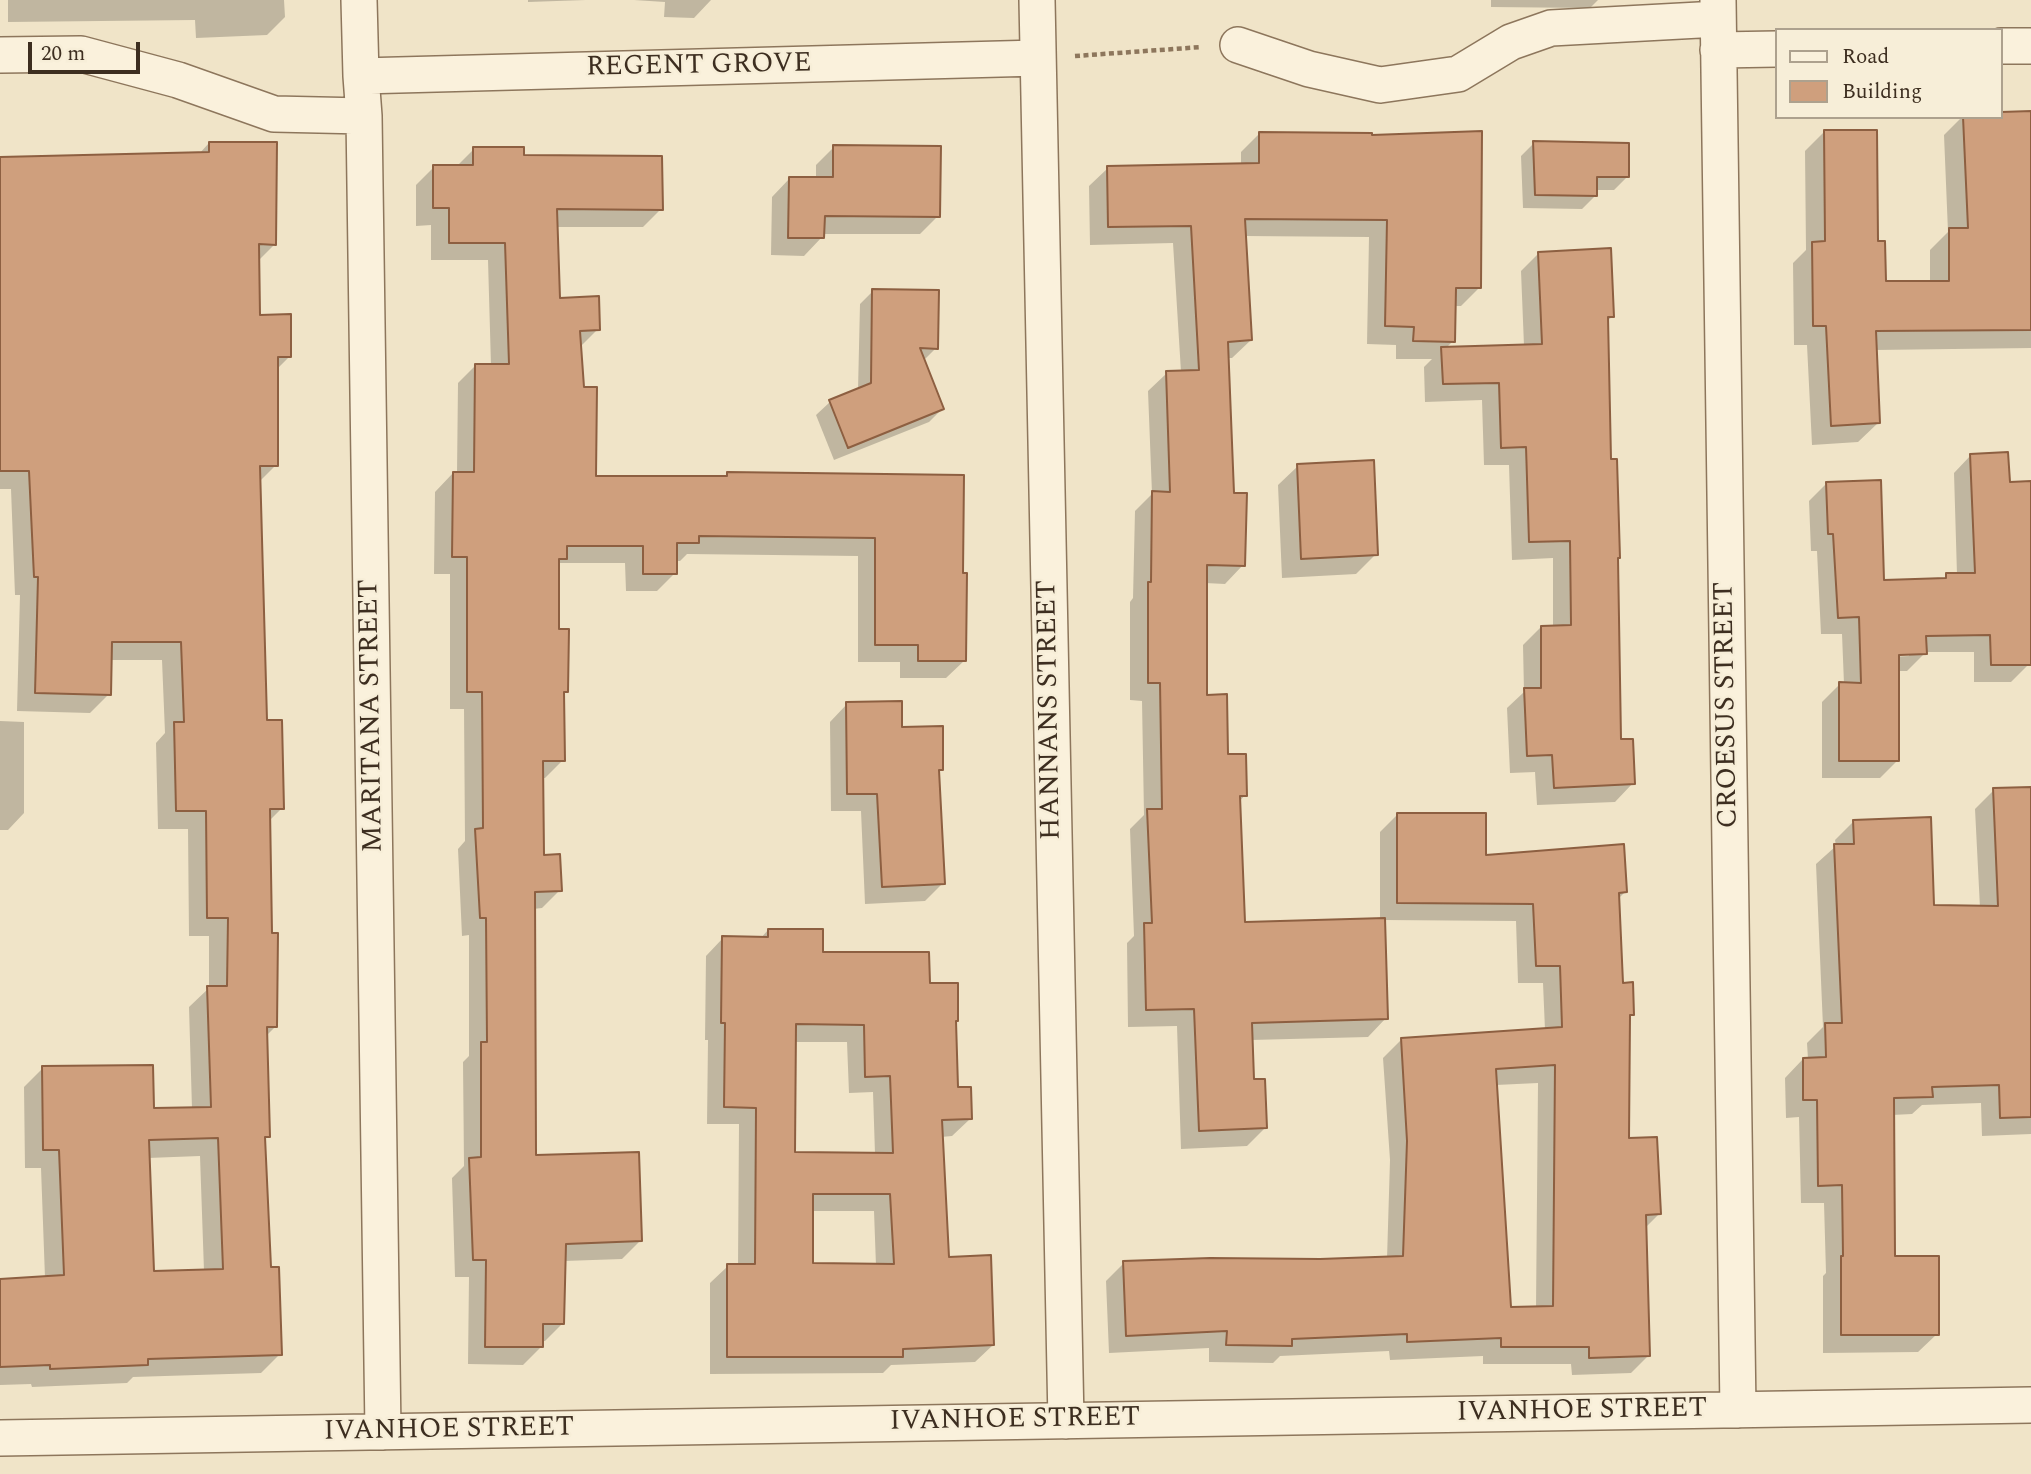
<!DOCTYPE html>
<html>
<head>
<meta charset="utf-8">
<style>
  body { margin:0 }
  #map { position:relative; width:2031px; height:1474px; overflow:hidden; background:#f0e4c8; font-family:Spectral,serif }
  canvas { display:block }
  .legend { position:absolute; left:1775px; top:28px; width:228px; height:91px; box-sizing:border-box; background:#f7eed8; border:2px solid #ada18e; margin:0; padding:9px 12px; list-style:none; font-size:21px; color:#3d2e20 }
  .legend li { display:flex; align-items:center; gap:14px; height:35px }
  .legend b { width:35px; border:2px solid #ada18e }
  .scale { position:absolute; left:28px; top:42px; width:112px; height:32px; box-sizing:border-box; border:4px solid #3d2e20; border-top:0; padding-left:9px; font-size:21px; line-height:24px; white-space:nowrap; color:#3d2e20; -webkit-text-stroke:5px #f7eed8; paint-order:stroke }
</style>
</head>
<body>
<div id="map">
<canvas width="2031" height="1474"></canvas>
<ul class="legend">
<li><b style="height:9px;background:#faf1dc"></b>Road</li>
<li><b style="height:19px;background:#cf9f7d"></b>Building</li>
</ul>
<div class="scale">20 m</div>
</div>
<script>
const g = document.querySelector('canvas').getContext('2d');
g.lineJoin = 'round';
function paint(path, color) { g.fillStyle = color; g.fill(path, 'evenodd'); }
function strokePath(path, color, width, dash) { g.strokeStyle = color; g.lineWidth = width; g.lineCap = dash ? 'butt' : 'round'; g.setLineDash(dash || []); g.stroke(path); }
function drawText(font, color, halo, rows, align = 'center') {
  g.font = font + ' Spectral,serif'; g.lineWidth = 5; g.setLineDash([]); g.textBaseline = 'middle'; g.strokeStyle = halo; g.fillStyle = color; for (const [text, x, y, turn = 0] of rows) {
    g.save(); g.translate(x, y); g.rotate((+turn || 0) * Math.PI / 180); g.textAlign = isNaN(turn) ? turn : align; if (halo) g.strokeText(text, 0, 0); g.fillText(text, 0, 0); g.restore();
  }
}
paint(new Path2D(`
  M 8,0 L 284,0 L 285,17 L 267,35 L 196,38 L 195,20 L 8,22 Z
  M 528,0 L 586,0 L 528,2 Z
  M 634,0 L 711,0 L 694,18 L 664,17 L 665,2 Z
  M 1491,0 L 1598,0 L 1590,8 L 1491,7 Z
  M 2031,112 L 2031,348 L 1875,350 L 1878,423 L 1858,442 L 1812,445 L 1807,345 L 1794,345 L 1793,263 L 1806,250 L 1805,151 L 1824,132 L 1876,243 L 1884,283 L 1930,282 L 1930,250 L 1948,232 L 1944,135 L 1962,117 L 2001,117 Z
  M 1259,134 L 1370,135 L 1480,287 L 1461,306 L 1454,306 L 1453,341 L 1445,349 L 1524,346 L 1521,271 L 1539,253 L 1613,316 L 1606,322 L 1610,461 L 1619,558 L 1616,560 L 1619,741 L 1633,783 L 1615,802 L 1537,805 L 1535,772 L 1510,773 L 1507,708 L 1524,692 L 1523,645 L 1541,627 L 1553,627 L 1553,558 L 1512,560 L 1509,465 L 1484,465 L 1482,400 L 1425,402 L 1424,367 L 1432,359 L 1396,359 L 1396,345 L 1367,344 L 1369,237 L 1244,236 L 1251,340 L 1232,358 L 1227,358 L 1232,494 L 1243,565 L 1225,584 L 1205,583 L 1205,696 L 1227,756 L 1245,795 L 1239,802 L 1243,924 L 1380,920 L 1380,832 L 1398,814 L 1485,857 L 1626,891 L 1618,899 L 1621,985 L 1632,1014 L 1628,1018 L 1627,1140 L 1659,1214 L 1644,1229 L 1649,1355 L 1631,1373 L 1572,1375 L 1571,1364 L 1483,1364 L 1483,1356 L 1390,1360 L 1389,1351 L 1280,1356 L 1273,1363 L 1209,1362 L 1209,1348 L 1109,1353 L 1106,1281 L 1124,1263 L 1387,1259 L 1390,1160 L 1383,1058 L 1401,1040 L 1545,1030 L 1543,983 L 1518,983 L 1516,921 L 1383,920 L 1386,1018 L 1368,1037 L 1251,1040 L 1252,1081 L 1265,1128 L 1247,1146 L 1181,1149 L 1177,1026 L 1128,1027 L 1127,943 L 1134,936 L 1130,829 L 1144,815 L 1142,701 L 1130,700 L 1130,602 L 1133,598 L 1135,511 L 1152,494 L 1148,391 L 1167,373 L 1181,372 L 1173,243 L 1090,245 L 1089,186 L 1108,168 L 1241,165 L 1241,152 ZM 1538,1083 L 1536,1308 L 1509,1309 L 1496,1085 Z
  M 209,143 L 275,244 L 258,261 L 259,317 L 289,357 L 276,370 L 276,465 L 258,483 L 265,722 L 282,808 L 269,821 L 270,935 L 275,1027 L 265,1037 L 268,1136 L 264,1141 L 269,1269 L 280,1354 L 261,1373 L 133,1377 L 127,1383 L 32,1387 L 31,1384 L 0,1385 L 0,1281 L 45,1278 L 41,1168 L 25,1168 L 24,1087 L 43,1068 L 152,1110 L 192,1109 L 189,1007 L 209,988 L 209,936 L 189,936 L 188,829 L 158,829 L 156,743 L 165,733 L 162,660 L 110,660 L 109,694 L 90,713 L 17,711 L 20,595 L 15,595 L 11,489 L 0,489 L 0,157 L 199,154 ZM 200,1156 L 204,1271 L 152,1273 L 148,1158 Z
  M 1534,143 L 1627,177 L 1614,190 L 1595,190 L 1596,195 L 1582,209 L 1523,208 L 1521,156 Z
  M 834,147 L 938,216 L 920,234 L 822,234 L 822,237 L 804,256 L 771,255 L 772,197 L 790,178 L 816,179 L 816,165 Z
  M 474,149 L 522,157 L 661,209 L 643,227 L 556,227 L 559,300 L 598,329 L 579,348 L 594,478 L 723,478 L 728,474 L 961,575 L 965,660 L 946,678 L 900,678 L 900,662 L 858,662 L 858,556 L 687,554 L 680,561 L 675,561 L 675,573 L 657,591 L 626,591 L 625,563 L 560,563 L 558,566 L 557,631 L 567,691 L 563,695 L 563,760 L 545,778 L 541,778 L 543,857 L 560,890 L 542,908 L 533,909 L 535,1157 L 640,1241 L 622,1259 L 564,1261 L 563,1323 L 545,1341 L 541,1341 L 541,1347 L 523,1365 L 468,1364 L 469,1277 L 455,1277 L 452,1178 L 464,1166 L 463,1062 L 469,1056 L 469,935 L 462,936 L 458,849 L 465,841 L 464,709 L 450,709 L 450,574 L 434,574 L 435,492 L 453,473 L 457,473 L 458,383 L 476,365 L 491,366 L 488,260 L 431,260 L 431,225 L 416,226 L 416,185 L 434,167 L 456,167 Z
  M 873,291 L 936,348 L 923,361 L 942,409 L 929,422 L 834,460 L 816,415 L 830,402 L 858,390 L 860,304 Z
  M 1971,455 L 2008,483 L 2031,482 L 2031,651 L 2029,664 L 2011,682 L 1974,682 L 1974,652 L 1926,652 L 1907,671 L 1897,671 L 1898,760 L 1880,778 L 1822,778 L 1822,702 L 1840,684 L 1844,684 L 1842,634 L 1821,634 L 1817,551 L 1811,551 L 1809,501 L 1827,483 L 1883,582 L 1942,580 L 1947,575 L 1957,575 L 1954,473 ZM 1909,653 L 1909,656 L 1891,657 L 1890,654 Z
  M 1298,466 L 1376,554 L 1356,574 L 1282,578 L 1278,485 Z
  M 847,704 L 900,729 L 942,769 L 938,773 L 943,883 L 925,901 L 865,904 L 861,811 L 831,811 L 830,722 Z
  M 0,721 L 24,722 L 24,813 L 8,830 L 0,830 Z
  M 2031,789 L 2031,1134 L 1982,1136 L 1981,1103 L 1922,1105 L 1912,1114 L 1892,1115 L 1893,1258 L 1937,1334 L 1918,1352 L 1823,1353 L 1823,1276 L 1826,1273 L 1824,1203 L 1801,1203 L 1799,1117 L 1786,1118 L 1785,1078 L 1803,1059 L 1808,1059 L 1807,1043 L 1823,1027 L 1816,864 L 1836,846 L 1835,840 L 1854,821 L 1933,907 L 1980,908 L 1975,809 L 1994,790 Z
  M 768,930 L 821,954 L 928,984 L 956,1089 L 970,1119 L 952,1136 L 941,1137 L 947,1259 L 993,1345 L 975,1362 L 891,1365 L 883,1373 L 710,1374 L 710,1283 L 728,1266 L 738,1266 L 739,1124 L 707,1124 L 708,1040 L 705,1040 L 706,956 L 723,938 L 760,939 ZM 794,1042 L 847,1042 L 849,1093 L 873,1092 L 875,1154 L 793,1154 ZM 811,1211 L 874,1211 L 876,1266 L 811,1265 Z`), '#0003');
const building = new Path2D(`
  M 2031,111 L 2031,330 L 1876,331 L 1880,423 L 1831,426 L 1826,326 L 1813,326 L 1812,242 L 1825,241 L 1824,130 L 1877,130 L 1878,241 L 1885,241 L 1886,281 L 1949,281 L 1949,228 L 1968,228 L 1963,117 L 2001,117 L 2001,112 Z
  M 1482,131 L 1481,288 L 1456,288 L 1455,342 L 1413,341 L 1414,327 L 1385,326 L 1387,220 L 1245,219 L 1252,340 L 1228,342 L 1234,493 L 1247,493 L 1245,566 L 1207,565 L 1207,695 L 1227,694 L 1228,754 L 1246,754 L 1247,796 L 1240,796 L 1245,922 L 1385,918 L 1388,1019 L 1252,1023 L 1254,1079 L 1265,1079 L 1267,1128 L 1199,1131 L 1194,1009 L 1146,1010 L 1144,923 L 1152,923 L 1147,809 L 1162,809 L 1160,683 L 1148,683 L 1148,582 L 1151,582 L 1152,491 L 1170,492 L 1166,371 L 1199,370 L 1191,226 L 1108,227 L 1107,166 L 1259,163 L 1259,132 L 1372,133 L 1372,135 Z
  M 1533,141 L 1629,143 L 1629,177 L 1597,177 L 1597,196 L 1535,195 Z
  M 209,142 L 277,142 L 276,245 L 259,244 L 260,315 L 291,314 L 291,357 L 278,357 L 278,466 L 260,466 L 267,720 L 282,720 L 284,809 L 270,809 L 272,933 L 278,933 L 277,1027 L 267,1027 L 270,1137 L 265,1137 L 271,1267 L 279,1267 L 282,1355 L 148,1359 L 148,1365 L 50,1369 L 50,1365 L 0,1367 L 0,1279 L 64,1275 L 59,1150 L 43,1150 L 42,1066 L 153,1065 L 154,1108 L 211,1107 L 207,986 L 227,986 L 228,918 L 207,918 L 206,811 L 176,811 L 174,722 L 184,722 L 181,642 L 112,642 L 111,695 L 35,693 L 38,577 L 34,577 L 29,471 L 0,471 L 0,157 L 209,152 ZM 218,1138 L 223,1269 L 154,1271 L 149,1140 Z
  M 833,145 L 941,146 L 940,217 L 825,216 L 824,238 L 788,238 L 789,177 L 833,177 Z
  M 473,147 L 524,147 L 524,155 L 662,156 L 663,210 L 557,209 L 560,298 L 599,296 L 600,330 L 580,331 L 584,387 L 597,387 L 596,476 L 727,476 L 727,472 L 964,475 L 963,573 L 967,573 L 966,661 L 918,661 L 918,645 L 875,645 L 875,538 L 699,536 L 699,543 L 677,543 L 677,574 L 643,574 L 643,546 L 567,546 L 567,559 L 559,559 L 559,629 L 569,629 L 568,692 L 564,692 L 565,761 L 543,761 L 544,855 L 560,854 L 562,891 L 535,892 L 536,1155 L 639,1152 L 642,1241 L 566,1244 L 564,1324 L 543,1324 L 543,1347 L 485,1347 L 486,1260 L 473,1260 L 469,1158 L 481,1157 L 481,1042 L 487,1042 L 486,918 L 480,918 L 475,829 L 483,828 L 482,692 L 467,692 L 467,557 L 452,557 L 453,472 L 474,472 L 475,364 L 509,364 L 505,243 L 449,243 L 449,208 L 433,208 L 433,165 L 473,165 Z
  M 1611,248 L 1614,317 L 1608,317 L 1611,459 L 1617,459 L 1620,558 L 1618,558 L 1621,739 L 1633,739 L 1635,784 L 1554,788 L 1552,755 L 1527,756 L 1524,688 L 1541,688 L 1541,626 L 1571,625 L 1570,541 L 1529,542 L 1526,447 L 1501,448 L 1499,383 L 1443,384 L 1441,347 L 1542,344 L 1538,252 Z
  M 872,289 L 939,290 L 938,349 L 920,348 L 944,409 L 848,448 L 829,400 L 871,383 Z
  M 2008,452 L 2010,482 L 2031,481 L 2031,665 L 1991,665 L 1990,635 L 1926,636 L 1927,654 L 1899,655 L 1899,761 L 1839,761 L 1839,682 L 1861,683 L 1859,617 L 1838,618 L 1833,534 L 1828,534 L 1826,482 L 1881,480 L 1884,580 L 1946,578 L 1946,573 L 1975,573 L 1970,454 Z
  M 1374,460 L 1378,555 L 1301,559 L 1297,464 Z
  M 902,701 L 902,727 L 943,726 L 943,770 L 939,770 L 945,884 L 882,887 L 877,794 L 847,794 L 846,702 Z
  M 2031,787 L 2031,1117 L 2000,1118 L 1999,1085 L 1932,1087 L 1933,1097 L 1894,1098 L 1895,1256 L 1939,1256 L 1939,1335 L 1841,1335 L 1841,1256 L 1843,1256 L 1842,1185 L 1818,1186 L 1817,1100 L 1803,1100 L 1803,1058 L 1826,1057 L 1825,1023 L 1842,1023 L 1834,844 L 1854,844 L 1853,820 L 1931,817 L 1934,905 L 1998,906 L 1993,788 Z
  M 1397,813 L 1486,813 L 1486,855 L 1624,844 L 1627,892 L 1619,893 L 1623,983 L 1633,982 L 1634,1015 L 1630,1015 L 1629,1138 L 1657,1137 L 1661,1214 L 1646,1215 L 1650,1356 L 1589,1358 L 1589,1347 L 1501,1347 L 1501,1338 L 1407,1342 L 1407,1334 L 1292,1339 L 1292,1346 L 1226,1345 L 1227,1331 L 1126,1336 L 1123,1261 L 1210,1258 L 1320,1259 L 1403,1256 L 1407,1141 L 1401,1038 L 1562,1027 L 1560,966 L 1536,966 L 1533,904 L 1397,903 ZM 1555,1065 L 1553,1306 L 1511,1307 L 1496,1069 Z
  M 768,929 L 823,929 L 823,952 L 929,952 L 930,983 L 958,983 L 958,1021 L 956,1021 L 958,1087 L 971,1087 L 972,1119 L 942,1120 L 949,1257 L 991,1255 L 994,1345 L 903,1349 L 903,1357 L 727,1357 L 727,1264 L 755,1264 L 756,1108 L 724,1107 L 725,1023 L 721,1023 L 722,936 L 768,937 ZM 796,1024 L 864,1025 L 865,1077 L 890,1076 L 893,1153 L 795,1152 ZM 813,1194 L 890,1194 L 894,1264 L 813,1263 Z`);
paint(building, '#cf9f7d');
strokePath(building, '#8d5f41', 2);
const minor = new Path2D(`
  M 359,0 L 361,76 L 364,116 L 383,1432
  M 1037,0 L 1066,1421
  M 1718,0 L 1738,1410
  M 1238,45 L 1309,69 L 1380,85 L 1458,74 L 1511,42 L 1551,28 L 1718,19
  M 2001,46 L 2031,46
  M 1718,50 L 1777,49
  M 0,55 L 81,54 L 178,80 L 274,114 L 364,116
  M 361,76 L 1038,58
  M 0,1438 L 2031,1405`);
strokePath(minor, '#8d765c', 38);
strokePath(new Path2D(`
  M 1075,56 L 1202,47`), '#8d765c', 4.5, [5, 3.5]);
strokePath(minor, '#faf1dc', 35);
drawText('28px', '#3d2e20', '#f7eed8', [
  ["REGENT GROVE",699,67,-1],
  ["CROESUS STREET",1728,705,-91],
  ["HANNANS STREET",1051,710,-91],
  ["MARITANA STREET",373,716,-91],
  ["IVANHOE STREET",1582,1412,-1],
  ["IVANHOE STREET",1015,1421,-1],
  ["IVANHOE STREET",449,1431,-1]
]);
</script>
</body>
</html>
